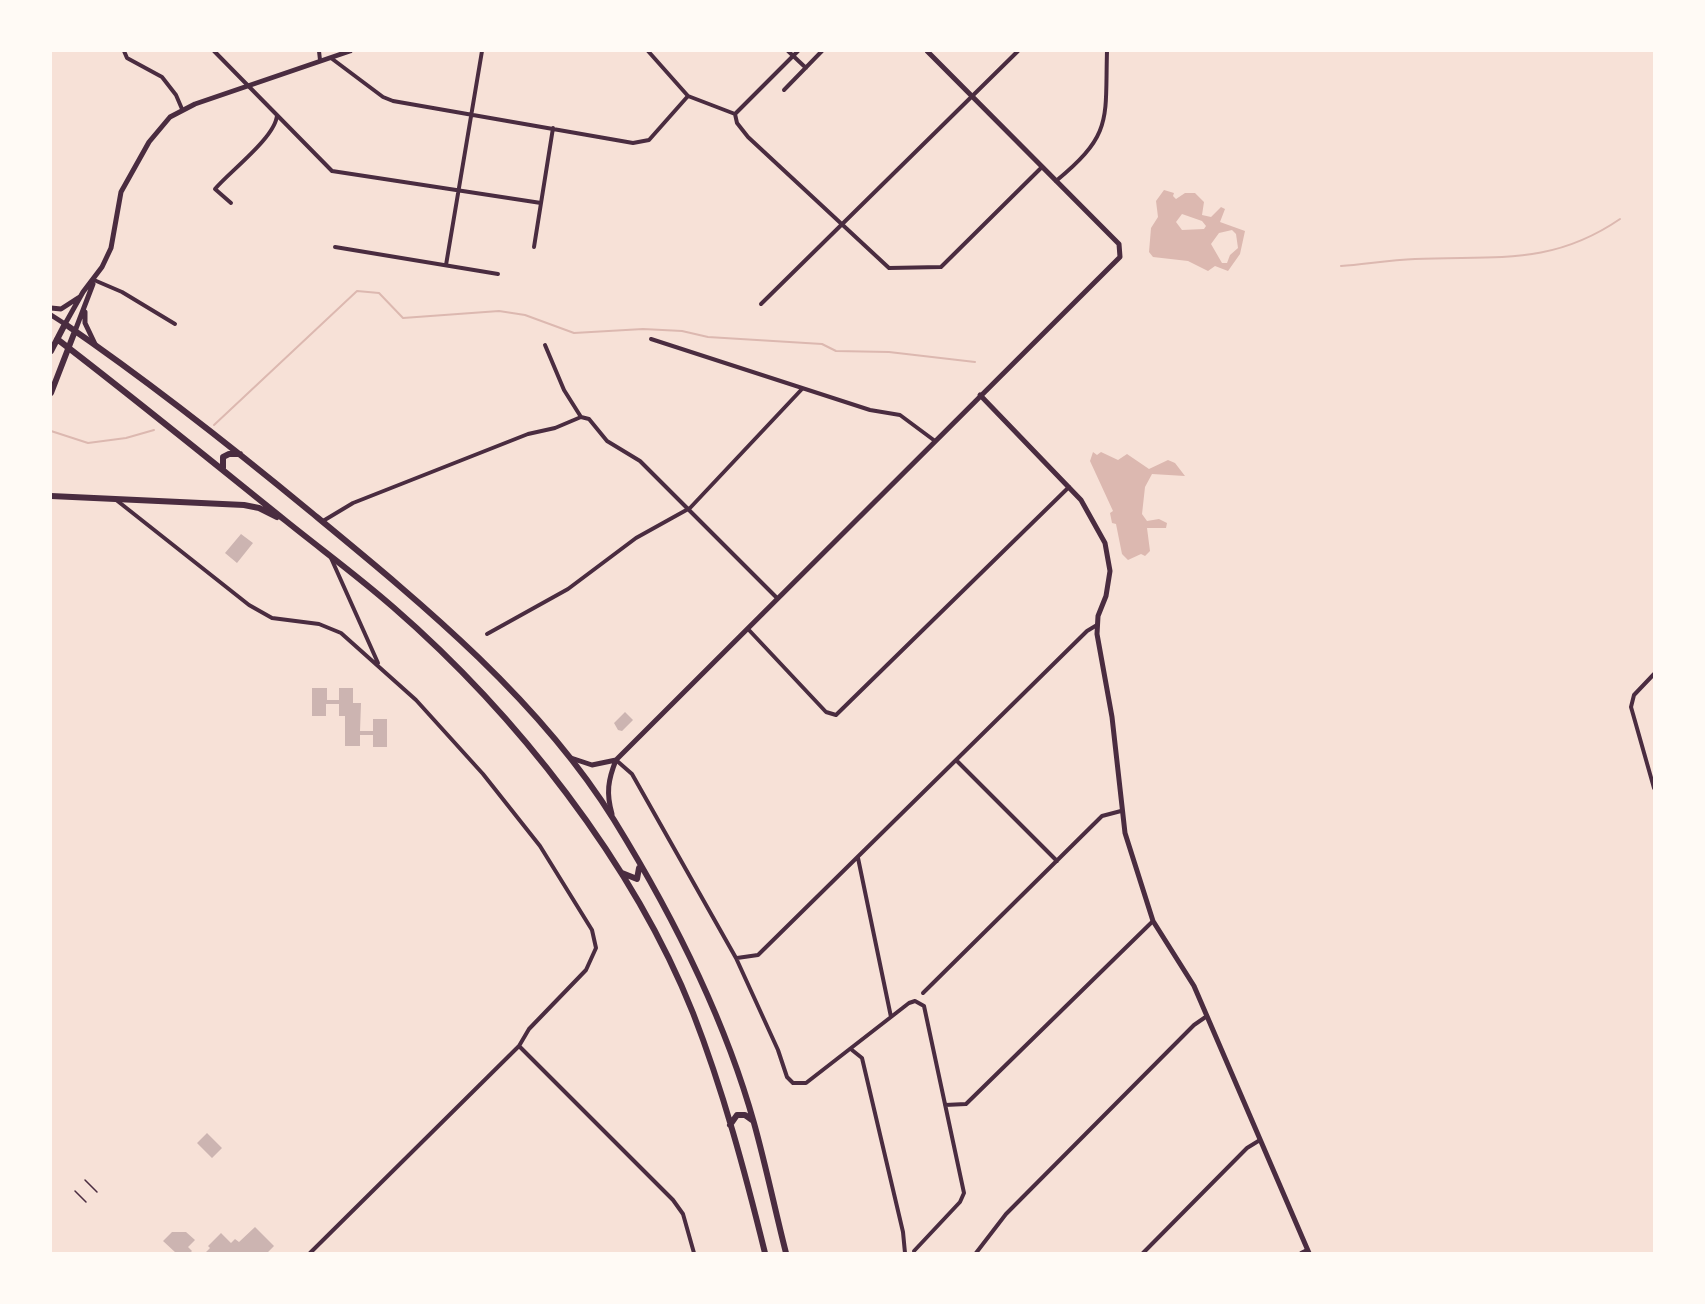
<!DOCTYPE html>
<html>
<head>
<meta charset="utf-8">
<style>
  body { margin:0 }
  #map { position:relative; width:1705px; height:1304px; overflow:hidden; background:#f7e1d7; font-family:"PT Sans",sans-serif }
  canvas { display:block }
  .frame { position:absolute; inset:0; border:52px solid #fffaf5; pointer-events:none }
</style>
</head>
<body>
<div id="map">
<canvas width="1705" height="1304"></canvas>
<div class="frame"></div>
</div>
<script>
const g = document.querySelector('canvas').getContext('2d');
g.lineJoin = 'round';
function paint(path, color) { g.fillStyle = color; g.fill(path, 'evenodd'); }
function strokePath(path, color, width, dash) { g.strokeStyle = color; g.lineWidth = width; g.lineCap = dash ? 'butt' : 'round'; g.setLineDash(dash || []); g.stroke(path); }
paint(new Path2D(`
  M 1164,190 L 1174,193 L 1173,196 L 1176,199 L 1185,193 L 1195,193 L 1204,202 L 1202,215 L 1211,217 L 1221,207 L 1225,209 L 1220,222 L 1245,231 L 1240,254 L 1228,271 L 1215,266 L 1208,271 L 1188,261 L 1153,257 L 1149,252 L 1151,228 L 1158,217 L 1156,201 ZM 1182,214 L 1202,221 L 1206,226 L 1204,229 L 1182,230 L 1176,222 ZM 1232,230 L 1236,234 L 1238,248 L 1230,255 L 1227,263 L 1222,263 L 1211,244 L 1219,233 Z
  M 1093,452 L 1097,455 L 1101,452 L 1118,460 L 1127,454 L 1149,469 L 1168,460 L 1175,463 L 1185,476 L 1152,474 L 1145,487 L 1142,514 L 1147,521 L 1159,519 L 1167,523 L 1166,528 L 1147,528 L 1150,551 L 1145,556 L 1141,554 L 1128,560 L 1122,554 L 1116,524 L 1112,523 L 1110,513 L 1113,511 L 1090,461 Z`), '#dcb8b0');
strokePath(new Path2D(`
  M 1341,266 C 1366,264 1390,260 1415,259 C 1493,255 1550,267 1620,219
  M 214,425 L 357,291 L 379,293 L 403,318 L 499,311 L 525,315 L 574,333 L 643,329 L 682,331 L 708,337 L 822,344 L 836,351 L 889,352 L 975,362
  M 51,431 L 88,443 L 126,438 L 154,430`), '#dcb8b0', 2);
paint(new Path2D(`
  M 241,534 L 253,543 L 237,563 L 225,553 Z
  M 312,688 L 327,688 L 327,700 L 339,700 L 339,688 L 353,688 L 353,703 L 361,703 L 360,731 L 373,731 L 373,719 L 387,719 L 387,747 L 373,747 L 373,735 L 360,735 L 360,746 L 345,746 L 345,716 L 339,716 L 339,704 L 326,704 L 326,716 L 312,716 Z
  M 625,712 L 633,720 L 622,731 L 618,730 L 614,723 Z
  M 207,1133 L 222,1148 L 212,1158 L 197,1143 Z
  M 255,1227 L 274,1246 L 267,1253 L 205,1253 L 210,1248 L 208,1246 L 221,1233 L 231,1243 L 235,1239 L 239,1242 Z
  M 172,1232 L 186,1232 L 195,1240 L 188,1247 L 192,1251 L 190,1253 L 176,1253 L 163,1241 Z`), '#ccb4b1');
strokePath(new Path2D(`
  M 85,1180 L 97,1192
  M 75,1191 L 86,1202`), '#4a2c40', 1.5);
strokePath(new Path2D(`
  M 124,51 L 127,58 L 162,77 L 176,95 L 182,109
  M 214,51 L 332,171 L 541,203
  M 319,51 L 320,60
  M 648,51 L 688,96 L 735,114 L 737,123 L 748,137 L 889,268 L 941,267 L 1041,168
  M 788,51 L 806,68
  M 331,58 L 383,97 L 393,101 L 633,143 L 649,140 L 688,96
  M 784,90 L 822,51
  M 735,114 L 798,51
  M 1056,181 C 1113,134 1105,120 1107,51
  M 231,203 L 215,189 C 229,172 276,137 277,115
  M 335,247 L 498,274
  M 534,247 L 553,128
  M 446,265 L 482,51
  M 94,280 L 122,292 L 175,324
  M 761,304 L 1018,51
  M 651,339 L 870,410 L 900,415 L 935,441
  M 545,345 L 564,390 L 581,417
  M 581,417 L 589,419 L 607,441 L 640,461 L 777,598
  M 115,499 L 249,605 L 272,618 L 319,624 L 341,633 L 416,700 L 483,774 L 540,846 L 592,930 L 596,948 L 586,970 L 529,1029 L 519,1046 L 310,1253
  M 323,521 L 353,503 L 528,434 L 555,428 L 581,417
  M 331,558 L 378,663
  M 748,629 L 826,712 L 836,715 L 1069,487
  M 487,634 L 568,589 L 636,538 L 690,508 L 802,389
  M 1654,674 L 1634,695 L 1631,707 L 1654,788
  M 616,760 L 632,774 L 736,958 L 778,1050 L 787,1077 L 793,1083 L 806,1083 L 909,1003 L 915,1001 L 924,1006 L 964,1193 L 960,1202 L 914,1251
  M 957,761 L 1057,861
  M 858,858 L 891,1017
  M 737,958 L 758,955 L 1087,631 L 1097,625
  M 923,993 L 1102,816 L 1121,811
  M 519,1046 L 673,1200 L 683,1214 L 694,1253
  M 852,1050 L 862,1058 L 903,1232 L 905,1253
  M 945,1105 L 966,1104 L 1153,921
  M 976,1253 L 1006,1214 L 1194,1025 L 1207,1016
  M 1143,1253 L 1247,1148 L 1260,1140
  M 1301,1253 L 1307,1250`), '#4a2c40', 4);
strokePath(new Path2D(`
  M 51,308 L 61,309 L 78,298
  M 85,312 L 85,323 L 95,344
  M 51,315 L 65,324 L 83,292 L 102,267 L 111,248 L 121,192 L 149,142 L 170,117 L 195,104 L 350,51
  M 75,331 L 93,284
  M 980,395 L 1081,500 L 1105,543 L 1110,571 L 1106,596 L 1098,616 L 1097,634 L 1112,717 L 1125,833 L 1153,921 L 1194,986 L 1309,1253
  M 571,758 L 592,765 L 616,760
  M 612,814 C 606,793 608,780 616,760 L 1120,257 L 1119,244 L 927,51`), '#4a2c40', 5);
strokePath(new Path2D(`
  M 57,339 C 134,398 210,460 286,521 C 322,550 359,577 393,607 C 515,713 633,862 693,1013 C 723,1090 745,1172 765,1253
  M 51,351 L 65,324 C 151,383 232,447 312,513 C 420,602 539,699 614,820 C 672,914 724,1016 754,1123 C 766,1166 775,1210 786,1253
  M 51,393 L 75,331
  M 223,468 L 223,457 L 229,454 L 240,454
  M 51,496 L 244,505 L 259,508 L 277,517
  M 622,873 L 637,879 L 639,868
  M 730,1125 L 737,1115 L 745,1115 L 752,1120`), '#4a2c40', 6);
</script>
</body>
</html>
